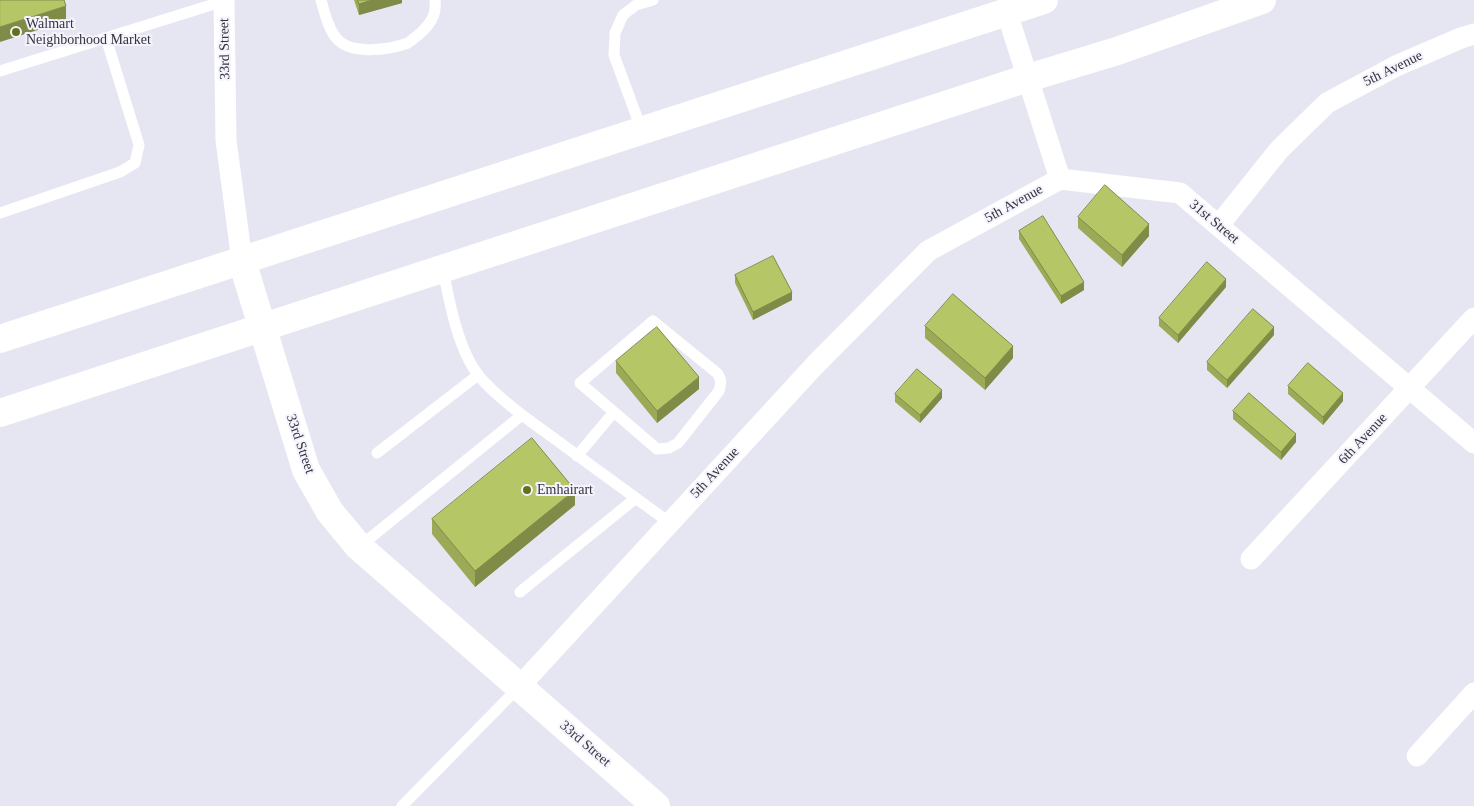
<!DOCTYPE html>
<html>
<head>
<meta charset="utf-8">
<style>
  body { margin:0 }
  canvas { display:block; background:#e6e6f3 }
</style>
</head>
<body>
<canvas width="1474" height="806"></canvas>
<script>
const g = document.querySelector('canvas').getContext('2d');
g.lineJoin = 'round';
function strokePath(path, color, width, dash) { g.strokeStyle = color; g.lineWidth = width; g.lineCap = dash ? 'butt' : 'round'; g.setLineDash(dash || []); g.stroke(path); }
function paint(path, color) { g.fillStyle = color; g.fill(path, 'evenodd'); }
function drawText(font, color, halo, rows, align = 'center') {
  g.font = font + ' Georgia,serif'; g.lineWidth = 4; g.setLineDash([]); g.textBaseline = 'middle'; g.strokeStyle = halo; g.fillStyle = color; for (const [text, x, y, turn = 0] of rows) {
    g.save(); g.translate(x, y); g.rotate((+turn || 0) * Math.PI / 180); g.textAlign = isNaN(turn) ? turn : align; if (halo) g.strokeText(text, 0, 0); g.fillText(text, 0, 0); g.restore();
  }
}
strokePath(new Path2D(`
  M 321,0 C 325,14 328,28 337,39 C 352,55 389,50 408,43 C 411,41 414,38 417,36 C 429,26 437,16 435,0
  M 0,71 L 224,1
  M 642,131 L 614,55 L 615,33 L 623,15 L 636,5 L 653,0
  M 0,213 L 120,172 L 135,163 L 139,145 L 106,38
  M 443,269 C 449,301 458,350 479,376 C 491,391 507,403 522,415
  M 377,453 L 478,375
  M 577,456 L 614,412 L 657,449 L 669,448 L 678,443 L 719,391 C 721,383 722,380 717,373 L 653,321 L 580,383 L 614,412
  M 359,547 L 522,415 L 670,523
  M 520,592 L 636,498
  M 402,806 L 519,687`), '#fff', 11);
strokePath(new Path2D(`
  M 224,0 L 226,140 L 242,261
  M 1007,13 L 1060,179 L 1180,193 L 1474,443
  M 1219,225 L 1279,150 L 1327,103 L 1396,66 L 1461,38 L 1474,34
  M 1251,559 L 1474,318
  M 519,687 L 815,365 L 928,251 L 1060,179
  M 1417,756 L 1474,693`), '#fff', 21);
strokePath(new Path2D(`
  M 242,261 L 306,470 L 330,512 L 359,547 L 656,806`), '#fff', 28);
strokePath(new Path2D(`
  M 0,339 L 1044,0
  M 0,413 L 1028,78 L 1117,51 L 1262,0`), '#fff', 28);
paint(new Path2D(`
  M 354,0 L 402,0 L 402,3 L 359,15 Z
  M 1078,217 L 1149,236 L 1122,267 L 1078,228 Z
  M 1019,231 L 1084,290 L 1061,304 L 1019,239 Z
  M 735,275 L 792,300 L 753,320 L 735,283 Z
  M 1226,287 L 1178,343 L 1159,326 L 1159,318 Z
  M 925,326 L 1013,358 L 985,390 L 925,338 Z
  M 1274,335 L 1227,388 L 1207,370 L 1207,362 Z
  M 616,361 L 699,389 L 657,423 L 616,373 Z
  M 1288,386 L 1343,401 L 1323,425 L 1288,394 Z
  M 895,394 L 942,398 L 920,423 L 895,402 Z
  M 1233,411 L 1296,442 L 1281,460 L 1233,419 Z
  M 575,505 L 475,587 L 432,534 L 432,519 Z`), '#9caa58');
paint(new Path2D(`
  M 372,0 L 402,0 L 402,3 L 359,15 L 359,4 Z
  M 66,6 L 66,21 L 0,42 L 0,27 Z
  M 1149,224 L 1149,236 L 1122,267 L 1122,255 Z
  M 1226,279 L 1226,287 L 1178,343 L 1178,335 Z
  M 1084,282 L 1084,290 L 1061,304 L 1061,296 Z
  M 792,292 L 792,300 L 753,320 L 753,312 Z
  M 1274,327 L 1274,335 L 1227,388 L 1227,380 Z
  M 1013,346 L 1013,358 L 985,390 L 985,378 Z
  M 699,377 L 699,389 L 657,423 L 657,411 Z
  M 942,390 L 942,398 L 920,423 L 920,415 Z
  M 1343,393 L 1343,401 L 1323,425 L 1323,417 Z
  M 1296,434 L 1296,442 L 1281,460 L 1281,452 Z
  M 575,490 L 575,505 L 475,587 L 475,571 Z`), '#7f8b47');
const building = new Path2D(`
  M 0,0 L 64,0 L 66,6 L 0,27 Z
  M 358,0 L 372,0 L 359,4 Z
  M 1105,185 L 1149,224 L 1122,255 L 1078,217 Z
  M 1043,216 L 1084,282 L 1061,296 L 1019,231 Z
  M 773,256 L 792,292 L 753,312 L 735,275 Z
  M 1207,262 L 1226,279 L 1178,335 L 1159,318 Z
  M 953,294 L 1013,346 L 985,378 L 925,326 Z
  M 1253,309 L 1274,327 L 1227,380 L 1207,362 Z
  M 657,327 L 699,377 L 657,411 L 616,361 Z
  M 1308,363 L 1343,393 L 1323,417 L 1288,386 Z
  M 917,369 L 942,390 L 920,415 L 895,394 Z
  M 1249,393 L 1296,434 L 1281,452 L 1233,411 Z
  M 532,438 L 575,490 L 475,571 L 432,519 Z`);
paint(building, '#b5c666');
strokePath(building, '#7f8b47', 1);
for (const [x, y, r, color] of [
  [16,32,5,"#64701a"],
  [527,490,5,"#64701a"]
]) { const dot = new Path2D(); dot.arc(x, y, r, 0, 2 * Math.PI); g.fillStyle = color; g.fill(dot); strokePath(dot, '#f4f3fe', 2); }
drawText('14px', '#343439', '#f4f3fe', [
  ["Walmart",26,24],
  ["Neighborhood Market",26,40],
  ["Emhairart",537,490]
], 'left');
drawText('14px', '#343439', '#f4f3fe', [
  ["33rd Street",225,49,-91],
  ["5th Avenue",1393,69,-26],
  ["5th Avenue",1014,204,-29],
  ["31st Street",1214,222,40],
  ["6th Avenue",1363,439,-47],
  ["33rd Street",300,444,71],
  ["5th Avenue",715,473,-47],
  ["33rd Street",585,744,41]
]);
</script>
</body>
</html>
